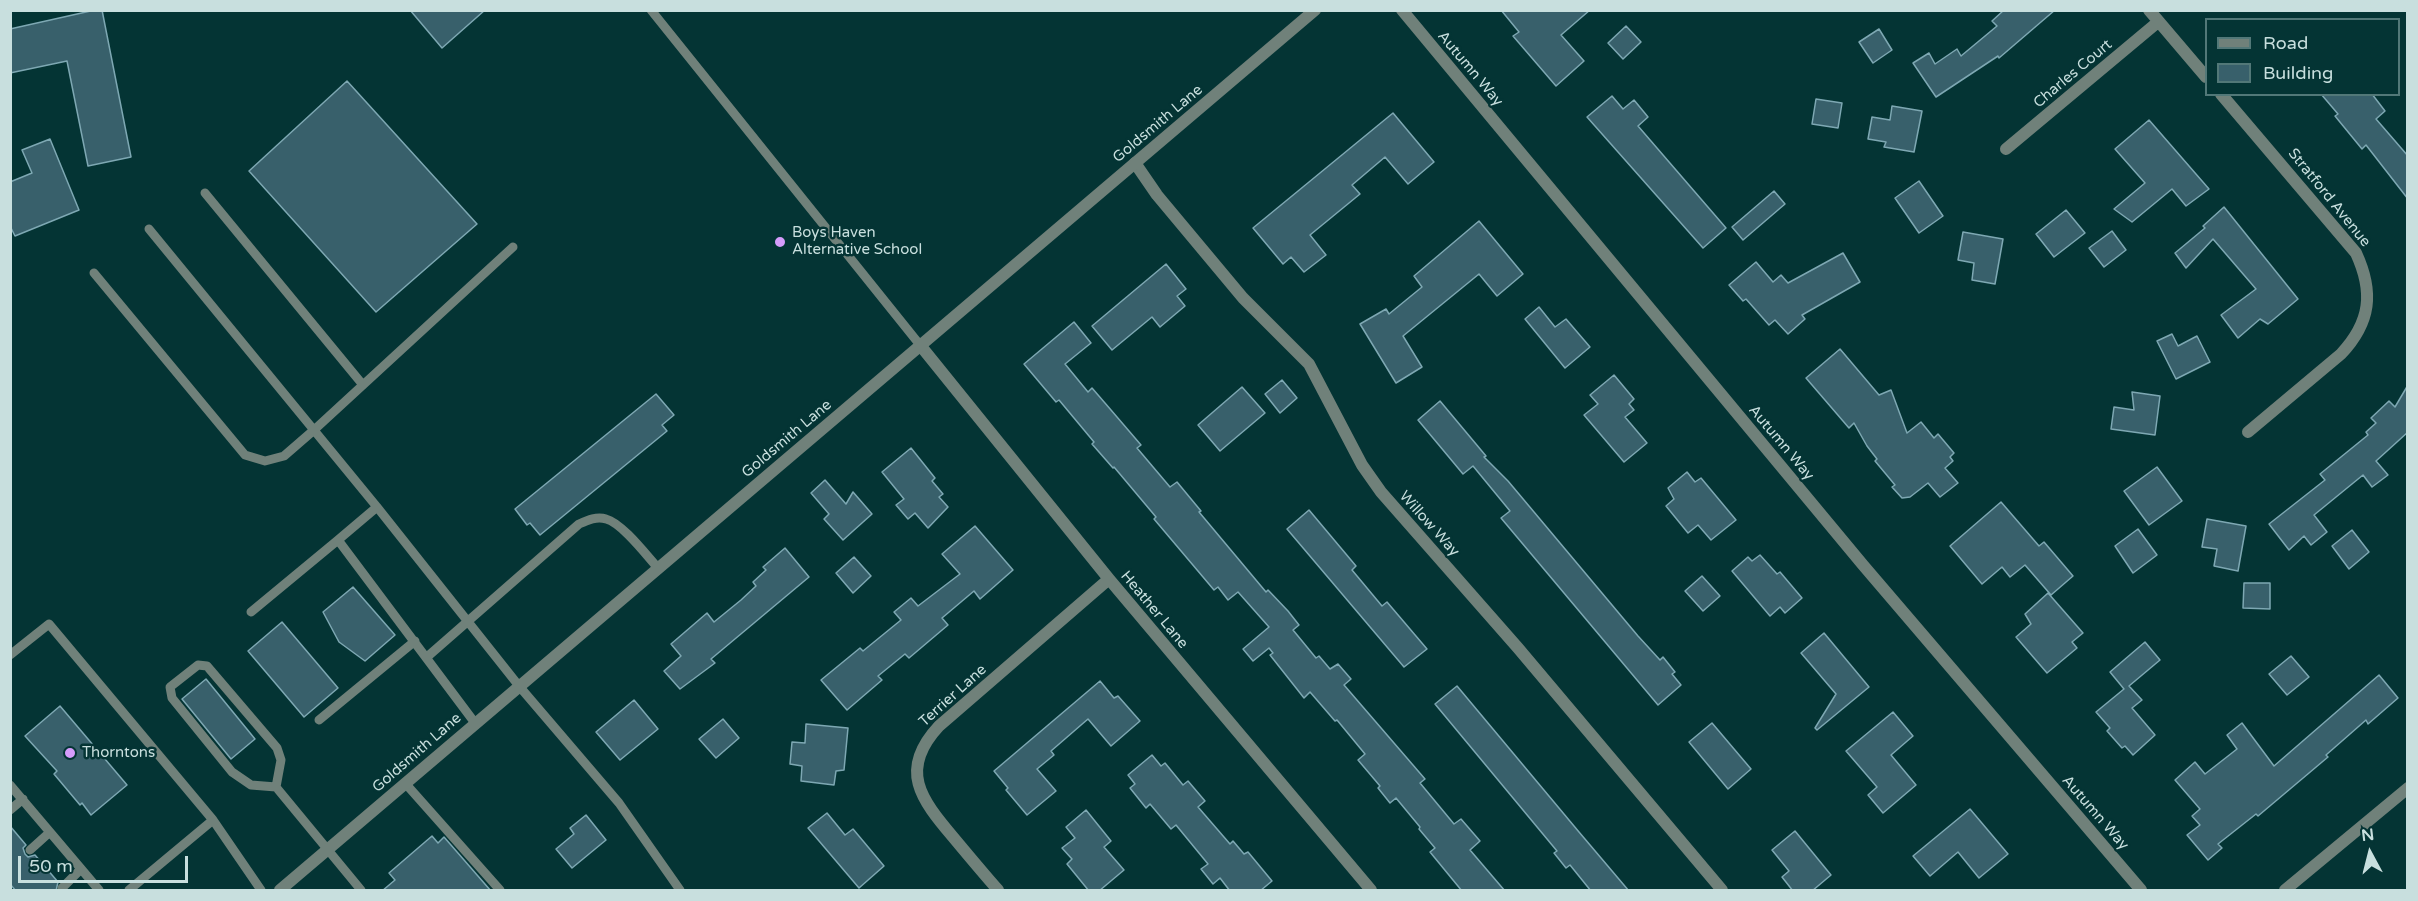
<!DOCTYPE html>
<html>
<head>
<meta charset="utf-8">
<style>
  body { margin:0 }
  #map { position:relative; width:2418px; height:901px; overflow:hidden; background:#043434; font-family:"Varela Round",sans-serif }
  canvas { display:block }
  .frame { position:absolute; inset:0; border:12px solid #c8dfde; pointer-events:none }
  .legend { position:absolute; left:2205px; top:18px; width:195px; height:78px; box-sizing:border-box; background:#043434; border:2px solid #527878; margin:0; padding:8px 10px; list-style:none; font-size:18px; color:#c8dfde }
  .legend li { display:flex; align-items:center; gap:12px; height:30px }
  .legend b { width:30px; border:2px solid #527878 }
  .north { position:absolute; left:2340px; top:823px; width:60px; height:60px; -webkit-text-stroke:4px #043434; paint-order:stroke; rotate:353deg; font-size:16px; font-weight:700; line-height:24px; text-align:center; color:#c8dfde }
  .north::after { content:''; display:block; margin:auto; width:21px; height:27px; background:#c8dfde; clip-path:polygon(50% 0,100% 100%,50% 72%,0 100%) }
  .scale { position:absolute; left:18px; top:856px; width:170px; height:27px; box-sizing:border-box; border:3px solid #c8dfde; border-top:0; padding-left:8px; font-size:18px; line-height:21px; white-space:nowrap; color:#c8dfde; -webkit-text-stroke:4px #043434; paint-order:stroke }
</style>
</head>
<body>
<div id="map">
<canvas width="2418" height="901"></canvas>
<div class="frame"></div>
<ul class="legend">
<li><b style="height:8px;background:#70817a"></b>Road</li>
<li><b style="height:16px;background:#38606b"></b>Building</li>
</ul>
<div class="north">N</div>
<div class="scale">50 m</div>
</div>
<script>
const g = document.querySelector('canvas').getContext('2d');
g.lineJoin = 'round';
function paint(path, color) { g.fillStyle = color; g.fill(path, 'evenodd'); }
function strokePath(path, color, width, dash) { g.strokeStyle = color; g.lineWidth = width; g.lineCap = dash ? 'butt' : 'round'; g.setLineDash(dash || []); g.stroke(path); }
function drawText(font, color, halo, rows, align = 'center') {
  g.font = font + ' "Varela Round",sans-serif'; g.lineWidth = 5; g.setLineDash([]); g.textBaseline = 'middle'; g.strokeStyle = halo; g.fillStyle = color; for (const [text, x, y, turn = 0] of rows) {
    g.save(); g.translate(x, y); g.rotate((+turn || 0) * Math.PI / 180); g.textAlign = isNaN(turn) ? turn : align; if (halo) g.strokeText(text, 0, 0); g.fillText(text, 0, 0); g.restore();
  }
}
const building = new Path2D(`
  M 95,10 L 102,10 L 131,157 L 88,166 L 67,61 L 10,73 L 10,29 Z
  M 410,10 L 485,10 L 442,48 Z
  M 1501,10 L 1590,10 L 1561,35 L 1584,61 L 1556,86 L 1513,36 L 1519,32 Z
  M 2004,10 L 2055,10 L 1999,58 L 1998,56 L 1936,97 L 1913,63 L 1929,53 L 1935,64 L 1957,49 L 1961,56 L 1997,26 L 1992,21 Z
  M 1626,26 L 1641,42 L 1623,59 L 1608,43 Z
  M 1879,29 L 1892,50 L 1873,63 L 1859,42 Z
  M 347,81 L 477,224 L 376,312 L 249,171 Z
  M 2321,94 L 2372,94 L 2385,111 L 2376,119 L 2408,156 L 2408,199 L 2366,145 L 2362,149 L 2335,116 L 2338,114 Z
  M 1612,96 L 1623,109 L 1634,100 L 1648,117 L 1638,126 L 1726,228 L 1703,248 L 1587,117 Z
  M 1816,99 L 1842,103 L 1838,128 L 1812,124 Z
  M 1892,106 L 1922,111 L 1914,152 L 1884,147 L 1886,142 L 1868,139 L 1872,117 L 1890,120 Z
  M 1393,113 L 1434,162 L 1408,184 L 1385,157 L 1352,185 L 1360,194 L 1310,235 L 1326,255 L 1304,272 L 1291,257 L 1283,264 L 1253,228 Z
  M 2149,120 L 2209,189 L 2186,206 L 2172,189 L 2132,222 L 2114,209 L 2145,183 L 2115,149 Z
  M 50,139 L 79,210 L 15,236 L 10,226 L 10,182 L 32,173 L 22,150 Z
  M 1919,181 L 1943,216 L 1919,233 L 1895,198 Z
  M 1774,191 L 1785,204 L 1743,240 L 1732,227 Z
  M 2224,207 L 2298,299 L 2268,324 L 2260,319 L 2238,338 L 2221,315 L 2256,289 L 2213,239 L 2186,268 L 2175,253 L 2205,228 L 2203,226 Z
  M 2066,210 L 2085,233 L 2054,257 L 2036,234 Z
  M 1479,221 L 1523,274 L 1497,296 L 1479,274 L 1403,336 L 1422,367 L 1396,383 L 1360,324 L 1386,309 L 1389,314 L 1422,287 L 1414,276 Z
  M 2112,231 L 2126,250 L 2104,267 L 2089,248 Z
  M 1963,232 L 2003,239 L 1995,284 L 1972,280 L 1974,263 L 1958,260 Z
  M 1843,253 L 1860,282 L 1802,315 L 1805,319 L 1788,334 L 1775,320 L 1769,325 L 1746,299 L 1743,301 L 1729,285 L 1756,262 L 1773,282 L 1781,275 L 1788,283 Z
  M 1166,264 L 1186,289 L 1177,296 L 1185,306 L 1160,327 L 1152,317 L 1112,350 L 1092,326 Z
  M 1539,307 L 1555,327 L 1566,319 L 1590,347 L 1565,368 L 1525,319 Z
  M 1074,322 L 1091,343 L 1065,364 L 1088,392 L 1092,388 L 1111,410 L 1141,445 L 1137,448 L 1170,487 L 1177,482 L 1201,511 L 1199,512 L 1266,592 L 1268,590 L 1288,611 L 1299,625 L 1293,630 L 1316,658 L 1319,656 L 1330,669 L 1338,664 L 1351,679 L 1344,685 L 1425,779 L 1420,783 L 1454,824 L 1461,819 L 1480,841 L 1470,850 L 1505,891 L 1462,891 L 1430,852 L 1435,848 L 1419,829 L 1420,827 L 1396,798 L 1390,803 L 1378,788 L 1380,786 L 1358,760 L 1365,754 L 1337,720 L 1335,721 L 1310,692 L 1304,698 L 1270,655 L 1273,653 L 1269,648 L 1253,661 L 1243,649 L 1269,627 L 1238,592 L 1228,600 L 1218,587 L 1214,590 L 1154,519 L 1156,517 L 1114,467 L 1113,468 L 1092,444 L 1094,442 L 1059,400 L 1056,402 L 1024,364 Z
  M 2172,334 L 2178,346 L 2197,336 L 2210,362 L 2176,379 L 2157,341 Z
  M 1840,349 L 1879,395 L 1891,390 L 1907,433 L 1921,422 L 1934,438 L 1938,434 L 1954,453 L 1950,457 L 1953,461 L 1945,468 L 1958,483 L 1940,497 L 1928,483 L 1910,497 L 1902,498 L 1892,487 L 1895,485 L 1875,461 L 1877,459 L 1867,446 L 1854,423 L 1849,428 L 1806,378 Z
  M 1614,375 L 1634,399 L 1629,404 L 1634,410 L 1625,417 L 1647,443 L 1624,462 L 1584,415 L 1598,404 L 1590,395 Z
  M 1282,380 L 1297,398 L 1280,413 L 1265,394 Z
  M 2408,385 L 2408,432 L 2376,461 L 2388,475 L 2372,487 L 2363,475 L 2314,515 L 2327,532 L 2311,545 L 2304,536 L 2289,550 L 2269,524 L 2325,480 L 2320,474 L 2368,435 L 2366,432 L 2376,423 L 2371,418 L 2389,401 L 2395,407 Z
  M 1242,387 L 1265,413 L 1220,451 L 1198,425 Z
  M 2132,392 L 2160,396 L 2155,435 L 2111,429 L 2114,407 L 2134,410 Z
  M 656,394 L 674,415 L 662,425 L 667,431 L 540,535 L 530,523 L 527,525 L 515,509 Z
  M 1440,401 L 1486,456 L 1484,457 L 1508,481 L 1638,636 L 1660,660 L 1663,657 L 1675,672 L 1672,674 L 1681,685 L 1658,705 L 1501,518 L 1510,511 L 1473,466 L 1463,474 L 1418,420 Z
  M 911,448 L 935,478 L 932,481 L 943,494 L 939,497 L 948,507 L 928,528 L 915,513 L 908,519 L 896,505 L 904,499 L 882,472 Z
  M 2157,467 L 2182,501 L 2149,525 L 2124,491 Z
  M 1687,472 L 1695,482 L 1701,478 L 1736,520 L 1711,540 L 1698,525 L 1688,533 L 1666,506 L 1674,499 L 1668,488 Z
  M 825,480 L 846,504 L 853,492 L 872,514 L 843,540 L 824,519 L 829,514 L 811,493 Z
  M 2001,502 L 2039,546 L 2044,542 L 2073,576 L 2051,595 L 2025,565 L 2010,577 L 2002,567 L 1982,584 L 1950,546 Z
  M 1309,510 L 1356,566 L 1352,570 L 1382,606 L 1387,602 L 1427,649 L 1404,667 L 1287,529 Z
  M 2207,519 L 2246,526 L 2238,571 L 2214,566 L 2217,549 L 2202,547 Z
  M 975,526 L 1013,570 L 980,599 L 974,591 L 942,618 L 948,625 L 909,658 L 905,654 L 878,676 L 882,680 L 847,710 L 821,680 L 860,648 L 863,651 L 901,620 L 894,612 L 911,598 L 918,606 L 960,574 L 942,554 Z
  M 2138,529 L 2157,555 L 2133,573 L 2115,546 Z
  M 2352,530 L 2369,552 L 2349,569 L 2332,546 Z
  M 785,548 L 809,577 L 711,659 L 715,663 L 680,689 L 664,671 L 681,656 L 671,644 L 707,613 L 714,622 L 741,600 L 756,586 L 753,582 L 766,570 L 763,567 Z
  M 1760,555 L 1777,574 L 1780,572 L 1802,598 L 1785,613 L 1780,607 L 1770,616 L 1732,571 L 1748,557 L 1752,561 Z
  M 854,557 L 871,576 L 853,593 L 836,573 Z
  M 1702,576 L 1720,596 L 1703,611 L 1685,591 Z
  M 2244,583 L 2270,583 L 2270,609 L 2243,608 Z
  M 353,587 L 395,635 L 365,661 L 339,642 L 323,612 Z
  M 2048,593 L 2083,633 L 2072,642 L 2077,648 L 2047,673 L 2016,637 L 2031,624 L 2025,614 Z
  M 282,622 L 338,688 L 304,717 L 248,651 Z
  M 1824,633 L 1869,687 L 1817,730 L 1815,728 L 1836,694 L 1801,653 Z
  M 2145,642 L 2160,660 L 2129,686 L 2142,700 L 2132,708 L 2155,735 L 2133,755 L 2125,746 L 2122,748 L 2107,731 L 2110,728 L 2096,712 L 2124,689 L 2110,672 Z
  M 2291,656 L 2309,677 L 2287,695 L 2269,674 Z
  M 2379,675 L 2398,698 L 2368,724 L 2366,720 L 2326,755 L 2328,757 L 2258,816 L 2256,814 L 2218,844 L 2222,848 L 2208,860 L 2187,835 L 2200,825 L 2192,816 L 2200,809 L 2175,780 L 2195,762 L 2205,774 L 2237,749 L 2227,735 L 2242,723 L 2274,766 Z
  M 206,679 L 255,739 L 231,759 L 182,699 Z
  M 1100,681 L 1114,698 L 1118,696 L 1140,721 L 1111,746 L 1088,719 L 1051,751 L 1054,755 L 1037,769 L 1056,791 L 1027,815 L 1006,790 L 1008,788 L 994,771 Z
  M 1457,686 L 1579,832 L 1629,891 L 1591,891 L 1570,865 L 1566,868 L 1554,853 L 1557,851 L 1435,704 Z
  M 634,700 L 658,729 L 620,760 L 596,732 Z
  M 60,706 L 127,785 L 91,815 L 82,803 L 80,805 L 54,774 L 57,771 L 25,736 Z
  M 1893,712 L 1913,736 L 1891,755 L 1916,785 L 1883,813 L 1868,795 L 1877,787 L 1846,751 Z
  M 723,719 L 739,738 L 716,758 L 699,739 Z
  M 1712,723 L 1751,769 L 1728,789 L 1689,742 Z
  M 806,724 L 848,728 L 844,770 L 836,771 L 834,785 L 801,781 L 802,766 L 790,764 L 792,742 L 805,743 Z
  M 1152,755 L 1161,766 L 1165,763 L 1183,785 L 1188,781 L 1205,801 L 1198,807 L 1230,844 L 1233,841 L 1244,854 L 1248,852 L 1272,881 L 1260,891 L 1230,891 L 1220,878 L 1213,884 L 1201,869 L 1208,864 L 1176,825 L 1171,829 L 1150,804 L 1146,808 L 1130,788 L 1135,784 L 1128,775 Z
  M 1970,809 L 2008,854 L 1979,878 L 1958,852 L 1930,876 L 1913,856 Z
  M 1086,810 L 1111,841 L 1104,847 L 1124,870 L 1099,891 L 1089,891 L 1067,864 L 1072,859 L 1062,848 L 1075,838 L 1066,827 Z
  M 827,813 L 845,835 L 853,829 L 884,866 L 859,888 L 808,828 Z
  M 586,815 L 606,840 L 572,868 L 556,849 L 574,834 L 570,828 Z
  M 10,826 L 26,845 L 23,848 L 25,854 L 28,857 L 35,855 L 58,882 L 56,891 L 16,891 L 10,884 Z
  M 1795,831 L 1831,875 L 1812,891 L 1793,891 L 1782,877 L 1789,871 L 1772,850 Z
  M 432,836 L 438,843 L 444,837 L 491,891 L 382,891 L 395,880 L 389,873 Z`);
paint(building, '#38606b');
strokePath(building, '#7ea8b3', 1.5);
strokePath(new Path2D(`
  M 651,10 L 920,345
  M 205,193 L 363,385
  M 149,229 L 377,507
  M 94,273 L 245,455 L 265,461 L 284,456 L 314,430 L 513,247
  M 338,540 L 377,507 L 519,686 L 619,803 L 680,890
  M 251,612 L 338,540 L 475,723
  M 10,655 L 49,624 L 213,820 L 129,890
  M 427,657 L 579,524 C 588,520 597,516 606,519 C 622,523 647,556 658,568
  M 319,720 L 415,641
  M 405,783 L 500,890
  M 10,785 L 99,890
  M 276,787 L 281,760 L 277,748 L 207,666 L 198,665 L 170,687 L 172,698 L 232,772 L 251,785 L 276,787 L 361,890
  M 10,810 L 23,799
  M 213,820 L 261,890
  M 30,850 L 50,832
  M 62,888 L 81,869`), '#70817a', 9);
strokePath(new Path2D(`
  M 1402,10 L 1863,565 L 2141,890
  M 2149,10 L 2206,77
  M 2221,94 L 2356,253 C 2374,292 2371,322 2341,354 L 2248,432
  M 2006,149 L 2158,22
  M 1135,163 L 1157,195 L 1243,298 L 1309,364 L 1362,465 L 1381,492 L 1518,648 L 1722,890
  M 920,345 L 1109,579 L 1371,890
  M 998,890 C 983,873 968,855 953,837 C 921,799 898,770 939,726 L 1109,579
  M 2285,890 L 2408,788`), '#70817a', 12);
strokePath(new Path2D(`
  M 280,890 L 1315,10`), '#70817a', 12);
for (const [x, y, r, color] of [
  [780,242,6,"#d59cfb"],
  [70,753,6,"#d59cfb"]
]) { const dot = new Path2D(); dot.arc(x, y, r, 0, 2 * Math.PI); g.fillStyle = color; g.fill(dot); strokePath(dot, '#043434', 2); }
drawText('15px', '#c8dfde', '#043434', [
  ["Autumn Way",1470,69,50],
  ["Charles Court",2073,74,-40],
  ["Goldsmith Lane",1158,124,-40],
  ["Stratford Avenue",2329,198,51],
  ["Goldsmith Lane",787,439,-40],
  ["Autumn Way",1781,443,50],
  ["Willow Way",1429,524,48],
  ["Heather Lane",1154,610,50],
  ["Terrier Lane",953,696,-42],
  ["Goldsmith Lane",417,753,-41],
  ["Autumn Way",2095,813,49]
]);
drawText('15px', '#c8dfde', '#043434', [
  ["Boys Haven",792,233],
  ["Alternative School",792,250],
  ["Thorntons",82,753]
], 'left');
</script>
</body>
</html>
